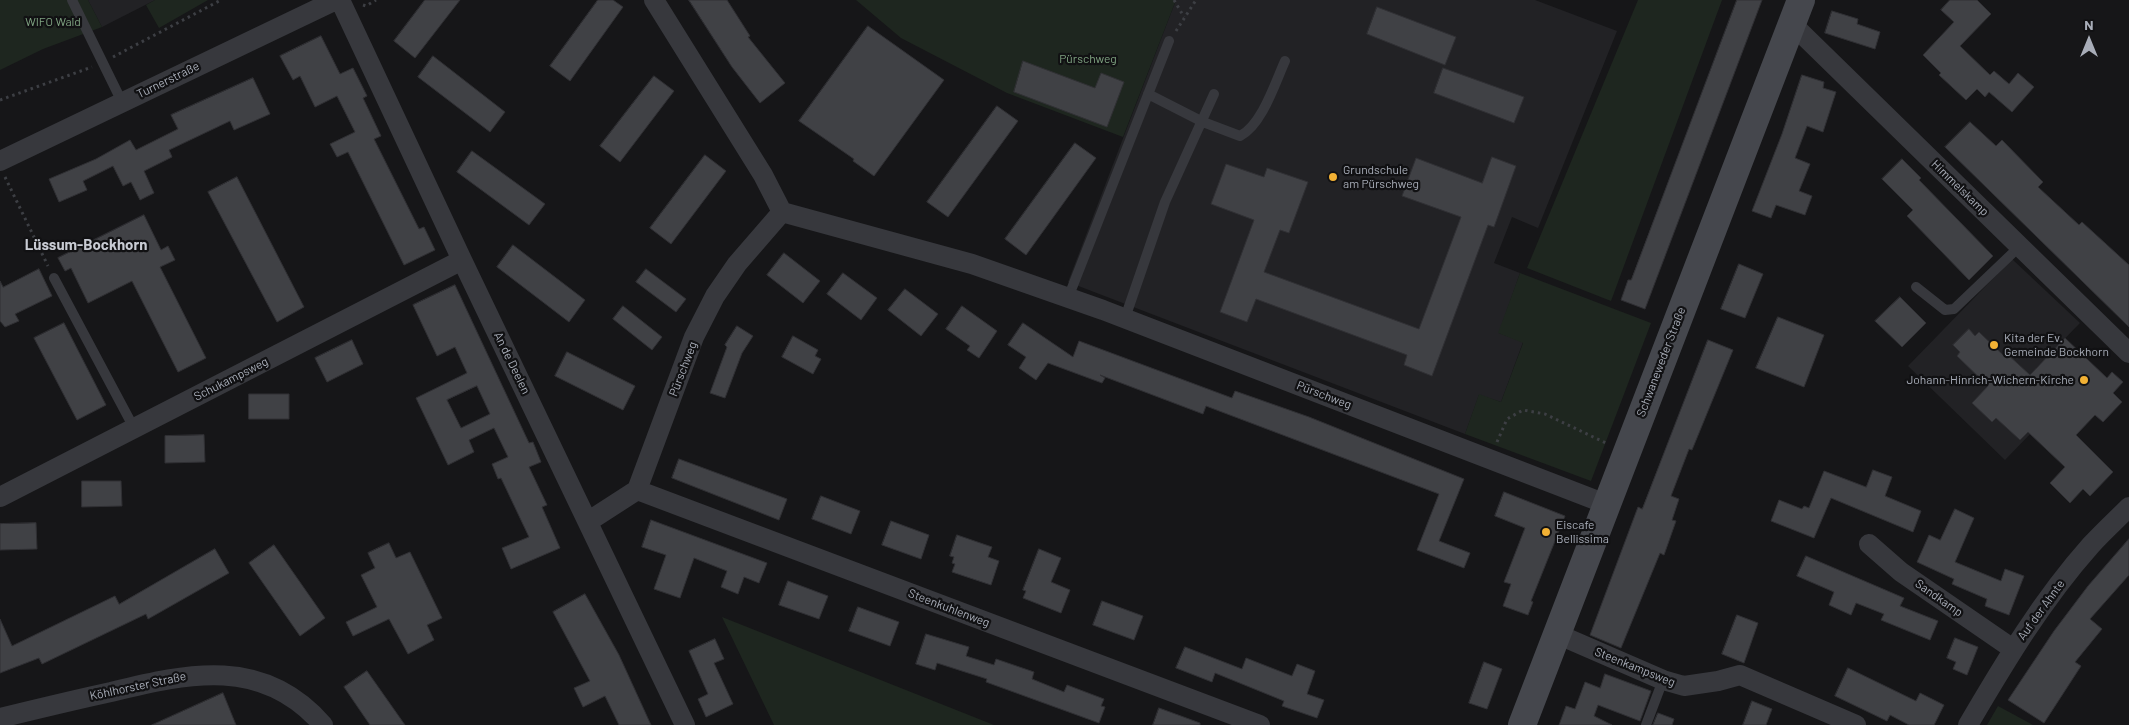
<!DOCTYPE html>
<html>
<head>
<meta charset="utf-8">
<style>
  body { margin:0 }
  #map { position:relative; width:2129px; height:725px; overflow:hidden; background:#161618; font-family:Barlow,sans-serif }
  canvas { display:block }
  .north { position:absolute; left:2064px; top:15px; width:50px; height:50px; -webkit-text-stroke:4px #111113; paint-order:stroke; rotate:0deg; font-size:14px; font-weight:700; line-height:20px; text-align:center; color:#a8adb8 }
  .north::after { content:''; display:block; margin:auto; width:18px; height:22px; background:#a8adb8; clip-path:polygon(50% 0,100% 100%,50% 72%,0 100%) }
</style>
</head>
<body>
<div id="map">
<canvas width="2129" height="725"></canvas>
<div class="north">N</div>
</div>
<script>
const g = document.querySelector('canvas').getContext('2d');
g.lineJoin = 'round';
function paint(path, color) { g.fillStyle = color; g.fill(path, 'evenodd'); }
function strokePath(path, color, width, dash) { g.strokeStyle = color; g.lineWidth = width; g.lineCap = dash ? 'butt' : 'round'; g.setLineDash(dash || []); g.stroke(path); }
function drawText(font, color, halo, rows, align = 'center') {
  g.font = font + ' Barlow,sans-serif'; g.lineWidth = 4.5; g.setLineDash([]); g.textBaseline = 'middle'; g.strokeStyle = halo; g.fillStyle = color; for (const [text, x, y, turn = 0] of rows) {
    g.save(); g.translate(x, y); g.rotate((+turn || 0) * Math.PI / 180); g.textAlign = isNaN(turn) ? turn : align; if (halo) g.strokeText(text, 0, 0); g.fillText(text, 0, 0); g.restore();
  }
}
paint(new Path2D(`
  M 88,0 L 155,0 L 102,27 Z
  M 1176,0 L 1535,0 L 1617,31 L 1538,228 L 1512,217 L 1494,263 L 1520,273 L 1499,333 L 1523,342 L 1501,402 L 1479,395 L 1465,434 L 1068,282 Z
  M 2012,259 L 2080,323 L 2036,368 L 2066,397 L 2005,460 L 1908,366 Z`), '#222225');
paint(new Path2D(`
  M 0,0 L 88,0 L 102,27 L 43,49 L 0,70 Z
  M 155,0 L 208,0 L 159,28 L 146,5 Z
  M 856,0 L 1176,0 L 1123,137 L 1007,93 L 901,38 Z
  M 1638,0 L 1722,0 L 1611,301 L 1527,268 Z
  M 1520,273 L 1651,323 L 1591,481 L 1465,434 L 1479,394 L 1501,402 L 1523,343 L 1498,333 Z
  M 722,617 L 994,725 L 774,725 Z
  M 1998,706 L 2033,725 L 1987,725 Z`), '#1e261f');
const building = new Path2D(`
  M 425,0 L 460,0 L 415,58 L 394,41 Z
  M 598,0 L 613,0 L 623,7 L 570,81 L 550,66 Z
  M 689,0 L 727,0 L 750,36 L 748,37 L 785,83 L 760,103 L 732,67 Z
  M 1737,0 L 1762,0 L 1645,309 L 1621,300 L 1628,280 L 1631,280 Z
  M 1950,0 L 1977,0 L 1991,14 L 1960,46 L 1990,75 L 1994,71 L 2009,84 L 2018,73 L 2034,87 L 2012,112 L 1989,92 L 1985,97 L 1977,89 L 1966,100 L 1939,75 L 1941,73 L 1923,55 L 1954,22 L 1941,10 Z
  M 1377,7 L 1456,37 L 1445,65 L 1367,34 Z
  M 1832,11 L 1858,19 L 1857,24 L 1880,32 L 1875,49 L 1825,33 Z
  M 868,26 L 944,80 L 874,176 L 853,161 L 854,159 L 799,121 Z
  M 321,36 L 340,74 L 353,68 L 367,96 L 363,98 L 381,136 L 374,139 L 419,229 L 424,227 L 435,250 L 404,265 L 348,152 L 337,157 L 330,144 L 355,132 L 337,96 L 315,107 L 300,76 L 293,80 L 280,56 Z
  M 433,56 L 505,112 L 490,132 L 418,77 Z
  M 1023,61 L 1095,88 L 1101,73 L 1124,82 L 1107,127 L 1014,92 Z
  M 1443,68 L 1524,97 L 1514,123 L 1434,93 Z
  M 1802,75 L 1824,82 L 1823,88 L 1836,92 L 1823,132 L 1807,126 L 1795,158 L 1810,164 L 1799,191 L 1812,196 L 1805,215 L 1776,205 L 1771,218 L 1752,211 L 1782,134 Z
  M 654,76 L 674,91 L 620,162 L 600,146 Z
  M 253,78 L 270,114 L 234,130 L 230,121 L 169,150 L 172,157 L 144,171 L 154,193 L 140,200 L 131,182 L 123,186 L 113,166 L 83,181 L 87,190 L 59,202 L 49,179 L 96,159 L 130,140 L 136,150 L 178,129 L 171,115 Z
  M 997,106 L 1018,121 L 948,217 L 927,202 Z
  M 1970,122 L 1996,146 L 2002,140 L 2043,182 L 2038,187 L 2079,225 L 2082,222 L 2129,265 L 2129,327 L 1945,147 Z
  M 1075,143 L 1096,158 L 1026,255 L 1005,239 Z
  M 472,151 L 545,204 L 529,225 L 457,172 Z
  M 705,155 L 726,171 L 671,244 L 650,228 Z
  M 1492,157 L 1516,166 L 1494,227 L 1488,225 L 1432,376 L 1404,365 L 1407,355 L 1256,299 L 1247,322 L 1220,312 L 1254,220 L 1211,204 L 1226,164 L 1264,177 L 1267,168 L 1308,182 L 1289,233 L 1280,230 L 1264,272 L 1419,329 L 1461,217 L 1402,196 L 1416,158 L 1482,183 Z
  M 1902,159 L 1921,178 L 1919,180 L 1993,256 L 1969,280 L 1907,216 L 1913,210 L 1882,179 Z
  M 237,177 L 304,307 L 277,322 L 208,192 Z
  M 144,215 L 161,250 L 168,246 L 175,260 L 160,267 L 206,358 L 178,372 L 132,281 L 88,303 L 71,268 L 65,271 L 58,258 Z
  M 513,245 L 585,300 L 569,322 L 497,267 Z
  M 784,253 L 820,281 L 803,303 L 767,275 Z
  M 1739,264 L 1763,274 L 1745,318 L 1721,309 Z
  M 39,269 L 52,296 L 15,314 L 19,321 L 5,327 L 0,321 L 0,281 L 3,287 Z
  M 646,269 L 686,299 L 676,312 L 636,282 Z
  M 843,273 L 877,298 L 861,320 L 827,294 Z
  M 455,285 L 529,443 L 533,442 L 541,462 L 529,467 L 547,505 L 542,507 L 560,548 L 511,569 L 502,548 L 529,537 L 501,478 L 498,479 L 492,464 L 508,457 L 494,428 L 469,440 L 474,452 L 448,465 L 416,398 L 467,373 L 455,347 L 437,356 L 413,305 ZM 477,386 L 490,414 L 461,428 L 447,400 Z
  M 905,289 L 938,314 L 921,336 L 888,310 Z
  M 1900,297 L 1926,323 L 1902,347 L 1875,321 Z
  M 623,306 L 662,337 L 652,350 L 613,319 Z
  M 962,306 L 997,331 L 979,358 L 967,350 L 970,346 L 946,329 Z
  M 1778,317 L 1824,335 L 1804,387 L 1756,368 Z
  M 64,323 L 106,405 L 77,420 L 34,338 Z
  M 1023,323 L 1073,357 L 1079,341 L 1232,398 L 1235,391 L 1309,417 L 1464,479 L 1439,541 L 1470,553 L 1464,568 L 1417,550 L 1439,494 L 1206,406 L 1203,414 L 1100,375 L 1105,378 L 1102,383 L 1048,363 L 1036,380 L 1019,368 L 1026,357 L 1008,345 Z
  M 737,326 L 753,336 L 742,353 L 725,398 L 710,393 L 727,347 L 725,345 Z
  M 1969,329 L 1975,336 L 1979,332 L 2003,355 L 2005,352 L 2030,375 L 2065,338 L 2107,378 L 2112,372 L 2123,382 L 2113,393 L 2122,402 L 2103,422 L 2095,415 L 2076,435 L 2113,472 L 2090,496 L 2083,489 L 2070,503 L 2050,483 L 2065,467 L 2028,432 L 2020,440 L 1996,418 L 1992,422 L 1972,403 L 1988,386 L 1957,356 L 1960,352 L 1953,345 Z
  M 793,336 L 818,350 L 815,356 L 821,359 L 813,374 L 782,357 Z
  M 352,340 L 363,364 L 327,382 L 315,358 Z
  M 1708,340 L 1733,350 L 1692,450 L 1689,449 L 1671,496 L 1679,499 L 1672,520 L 1676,521 L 1664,555 L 1660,553 L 1621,648 L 1590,635 L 1638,507 L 1642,509 Z
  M 567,352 L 635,386 L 623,410 L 555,376 Z
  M 249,394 L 289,394 L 289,419 L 249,419 Z
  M 204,435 L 205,462 L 165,463 L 165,436 Z
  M 679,459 L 787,499 L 779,520 L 672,478 Z
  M 1873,470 L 1892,477 L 1885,496 L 1921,511 L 1913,532 L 1831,498 L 1814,538 L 1771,521 L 1779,500 L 1802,509 L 1804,506 L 1809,508 L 1824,471 L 1866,487 Z
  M 82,481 L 121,481 L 122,506 L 82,507 Z
  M 1504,492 L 1565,516 L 1531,601 L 1533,602 L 1528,615 L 1503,606 L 1511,584 L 1504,582 L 1525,528 L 1495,516 Z
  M 821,496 L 860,511 L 851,534 L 812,519 Z
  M 1955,509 L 1974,518 L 1955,562 L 2001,581 L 2005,569 L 2024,576 L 2009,615 L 1985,606 L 1987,599 L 1952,584 L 1954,579 L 1917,562 L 1929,535 L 1940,540 Z
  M 651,520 L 767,563 L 759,583 L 744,577 L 738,594 L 721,587 L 727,571 L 694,558 L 680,598 L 654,589 L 666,555 L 642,547 Z
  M 891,521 L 929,535 L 921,559 L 882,545 Z
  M 36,523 L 37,549 L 0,550 L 0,524 Z
  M 957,535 L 992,547 L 988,557 L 999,561 L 991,585 L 952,572 L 955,564 L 952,563 L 954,557 L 950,556 Z
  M 2129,539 L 2129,575 L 2090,619 L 2102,629 L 2075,662 L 2081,666 L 2044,723 L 2008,700 L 2054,631 L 2088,586 Z
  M 389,543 L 396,558 L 410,552 L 442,618 L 427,625 L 434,640 L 408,654 L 389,619 L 353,636 L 346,622 L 377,607 L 361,575 L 375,568 L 368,553 Z
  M 274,545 L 325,618 L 300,636 L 249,563 Z
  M 215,549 L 229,573 L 148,619 L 146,614 L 42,664 L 39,658 L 0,673 L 0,619 L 12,646 L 115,596 L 119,604 Z
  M 1039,549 L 1061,558 L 1051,582 L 1070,590 L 1061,613 L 1023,598 L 1026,591 L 1023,590 Z
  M 1806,556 L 1904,598 L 1900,606 L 1938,621 L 1930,640 L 1881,620 L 1884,614 L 1856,603 L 1851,615 L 1829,605 L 1834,592 L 1797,576 Z
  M 788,581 L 828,596 L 819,619 L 779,605 Z
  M 585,594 L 619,655 L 651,725 L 619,725 L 605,696 L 583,707 L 574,688 L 590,681 L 553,612 Z
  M 1102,601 L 1143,616 L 1134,640 L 1093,625 Z
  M 858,607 L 899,622 L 890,646 L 849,631 Z
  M 1737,615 L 1758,623 L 1744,663 L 1722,654 Z
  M 926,634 L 969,647 L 966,656 L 994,665 L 996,659 L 1034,672 L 1032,679 L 1064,692 L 1067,685 L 1104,699 L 1101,706 L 1105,707 L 1099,723 L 986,682 L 987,679 L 937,663 L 935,670 L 916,664 Z
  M 1955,638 L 1978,647 L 1967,675 L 1953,669 L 1956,662 L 1947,658 Z
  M 715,639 L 724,659 L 714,663 L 733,704 L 706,717 L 698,699 L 708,694 L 689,651 Z
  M 1185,647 L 1242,669 L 1246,658 L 1292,676 L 1297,664 L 1315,671 L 1307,694 L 1324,700 L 1317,718 L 1282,706 L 1284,701 L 1215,673 L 1212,682 L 1176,668 Z
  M 1484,662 L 1502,669 L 1487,709 L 1469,703 Z
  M 1848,668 L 1916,701 L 1920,693 L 1944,705 L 1934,725 L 1909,725 L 1890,715 L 1887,721 L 1835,696 Z
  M 367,671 L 405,725 L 370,725 L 344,687 Z
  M 1605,674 L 1651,691 L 1640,721 L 1598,705 L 1594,716 L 1612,725 L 1559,725 L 1566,706 L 1575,709 L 1585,682 L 1600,688 Z
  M 223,693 L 236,725 L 152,725 Z
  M 1752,701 L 1772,709 L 1766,725 L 1743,725 Z
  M 1159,708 L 1200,723 L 1200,725 L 1153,725 Z
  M 1658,713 L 1674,719 L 1672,725 L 1653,725 Z`);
paint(building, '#404145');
strokePath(building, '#303034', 1);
strokePath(new Path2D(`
  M 1174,0 L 1184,17
  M 363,5 L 366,6 L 376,0
  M 1176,31 L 1196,0
  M 113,57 L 221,0
  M 0,100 L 92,67
  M 5,177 L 48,266
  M 1497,442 L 1507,419 L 1523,410 L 1545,414 L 1608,444`), '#3d3f44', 3, [2.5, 4]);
strokePath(new Path2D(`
  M 72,0 L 122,102
  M 1148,94 L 1203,122 L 1240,136 C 1262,125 1275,83 1285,61
  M 54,278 L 134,428
  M 1916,287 L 1945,310 L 1954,309 L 2020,246
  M 1068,298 L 1169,41
  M 1125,318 L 1165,202 L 1214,94
  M 1646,725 L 1663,680`), '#37383d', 10);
strokePath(new Path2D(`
  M 340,0 L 462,260 L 685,725
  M 654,0 L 763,175 L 782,212 L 972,264 L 1103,310 L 1606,504
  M 1792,24 L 2129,353
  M 0,161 L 336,0
  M 637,490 L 1260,725
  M 0,497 L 462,260
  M 589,521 L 637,490 L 694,337 L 715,296 L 737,264 L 782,212
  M 1869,544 L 1901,572 L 2013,649
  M 1557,634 L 1663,680 L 1684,686 L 1718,681 L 1740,675 L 1856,725
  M 0,718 C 37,709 74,700 111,692 C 189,673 263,656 323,725
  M 1968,725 C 2005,662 2042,600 2091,545 C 2103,532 2116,520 2129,507`), '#37383d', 20);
strokePath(new Path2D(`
  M 1522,725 L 1801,0`), '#45474d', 28);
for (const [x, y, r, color] of [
  [1333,177,5,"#f2b134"],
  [1994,345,5,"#f2b134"],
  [2084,380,5,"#f2b134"],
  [1546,532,5,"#f2b134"]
]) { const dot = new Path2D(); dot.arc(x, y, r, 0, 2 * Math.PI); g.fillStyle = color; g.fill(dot); strokePath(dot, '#111113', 2); }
drawText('12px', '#7fa381', '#111113', [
  ["WIFO Wald",53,22],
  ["Pürschweg",1088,59]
]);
drawText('12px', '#a8adb8', '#111113', [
  ["Turnerstraße",168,80,-26],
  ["Himmelskamp",1960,188,44],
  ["Schwaneweder Straße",1661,362,-69],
  ["An de Deelen",512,363,64],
  ["Pürschweg",683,369,-69],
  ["Schukampsweg",231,379,-27],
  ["Pürschweg",1324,395,21],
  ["Sandkamp",1939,598,35],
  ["Steenkuhlenweg",949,608,21],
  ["Auf der Ahnte",2041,610,-54],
  ["Steenkampsweg",1635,667,22],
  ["Köhlhorster Straße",138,686,-12]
]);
drawText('12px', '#a8adb8', '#111113', [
  ["Grundschule",1343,170],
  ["am Pürschweg",1343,184],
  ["Kita der Ev.",2004,338],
  ["Gemeinde Bockhorn",2004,352],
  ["Johann-Hinrich-Wichern-Kirche",2074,380,"right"],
  ["Eiscafe",1556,525],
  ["Bellissima",1556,539]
], 'left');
drawText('bold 15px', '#c9ccd4', '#111113', [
  ["Lüssum-Bockhorn",86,245]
]);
</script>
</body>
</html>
